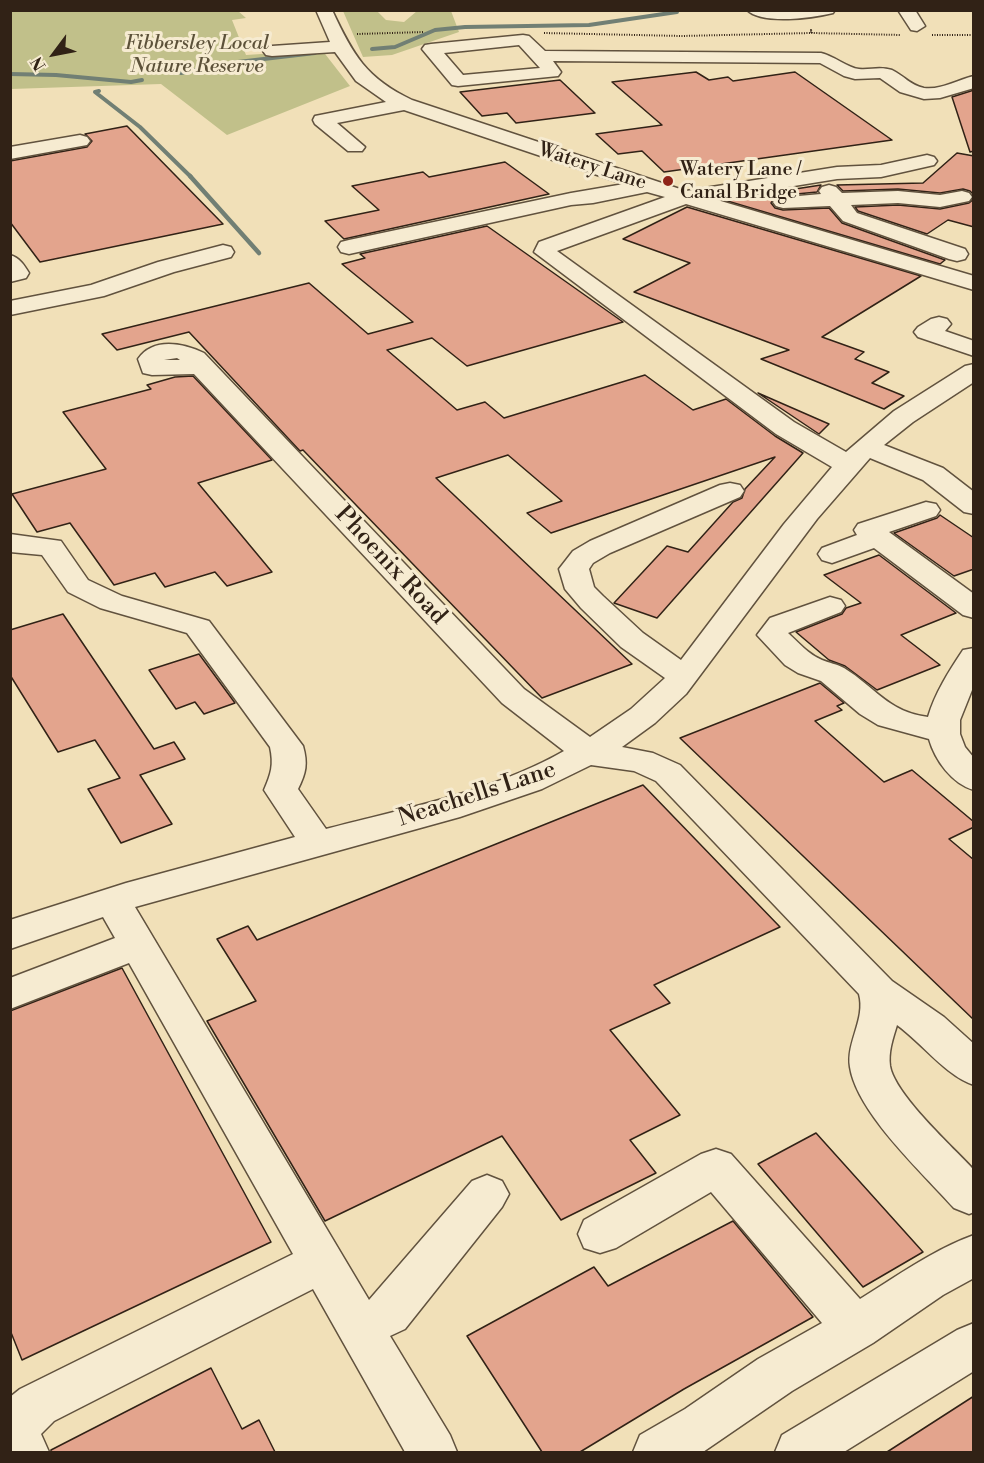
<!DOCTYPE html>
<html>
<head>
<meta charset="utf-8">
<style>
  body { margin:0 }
  #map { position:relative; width:984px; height:1463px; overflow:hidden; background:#f1e0b8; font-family:"Libre Bodoni",serif }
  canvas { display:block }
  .frame { position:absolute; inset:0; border:12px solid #312216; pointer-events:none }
  .north { position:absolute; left:24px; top:24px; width:60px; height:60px; -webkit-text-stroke:4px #f6ebd1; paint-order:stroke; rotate:238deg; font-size:16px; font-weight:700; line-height:24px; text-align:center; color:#312216 }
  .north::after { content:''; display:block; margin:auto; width:21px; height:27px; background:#312216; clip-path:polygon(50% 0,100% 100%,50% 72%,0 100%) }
</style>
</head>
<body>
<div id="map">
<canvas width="984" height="1463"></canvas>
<div class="frame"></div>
<div class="north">N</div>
</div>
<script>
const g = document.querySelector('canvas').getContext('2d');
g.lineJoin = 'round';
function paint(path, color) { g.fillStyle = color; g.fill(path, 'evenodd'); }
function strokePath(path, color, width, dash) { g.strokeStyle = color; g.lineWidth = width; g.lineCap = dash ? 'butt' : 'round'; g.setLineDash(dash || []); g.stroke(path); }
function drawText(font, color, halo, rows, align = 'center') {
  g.font = font + ' "Libre Bodoni",serif'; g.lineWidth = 6; g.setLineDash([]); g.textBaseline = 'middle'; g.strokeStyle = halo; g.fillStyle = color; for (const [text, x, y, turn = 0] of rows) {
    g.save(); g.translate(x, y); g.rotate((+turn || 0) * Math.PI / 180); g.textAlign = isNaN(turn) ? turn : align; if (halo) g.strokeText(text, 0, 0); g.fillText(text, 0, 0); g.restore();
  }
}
paint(new Path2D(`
  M 10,11 L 238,11 L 246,18 L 232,20 L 246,55 L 322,50 L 350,86 L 227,135 L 161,84 L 11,89 Z
  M 343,11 L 377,11 L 386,20 L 404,22 L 417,11 L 451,11 L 459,32 L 392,55 L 363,57 Z`), '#c1c08a');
strokePath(new Path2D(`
  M 372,49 L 395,47 L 435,30 L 465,27 L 589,25 L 677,12
  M 181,73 L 238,62 L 315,53
  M 10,74 L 56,75 L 131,82 L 142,80
  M 99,91 L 95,92 L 140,127 L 191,177`), '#717f74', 4);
strokePath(new Path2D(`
  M 190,176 L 259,253`), '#717f74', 4.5);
const building = new Path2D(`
  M 696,72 L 709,80 L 728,77 L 733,81 L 795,72 L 892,140 L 664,172 L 642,151 L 618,154 L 596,134 L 662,125 L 612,82 Z
  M 560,80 L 595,113 L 516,123 L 507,113 L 482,116 L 460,92 Z
  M 974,90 L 974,151 L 970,152 L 952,97 Z
  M 127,126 L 223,224 L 40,262 L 10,222 L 10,161 L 87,147 L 92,141 L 85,134 Z
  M 957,153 L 974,156 L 974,195 L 970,191 L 963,189 L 940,193 L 898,189 L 843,191 L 837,185 L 923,183 Z
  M 505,162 L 549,194 L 344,239 L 325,221 L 379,210 L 352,186 L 423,172 L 429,177 Z
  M 821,185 L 817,192 L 776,196 L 771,203 L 775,208 L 783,210 L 829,208 L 842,223 L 945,260 L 940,264 L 724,200 Z
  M 974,199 L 974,227 L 948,220 L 927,234 L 858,211 L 855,207 L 898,205 L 940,209 L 969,203 Z
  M 687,207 L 921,276 L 822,337 L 864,352 L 855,359 L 889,372 L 872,383 L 904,396 L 884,409 L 761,359 L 789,350 L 634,292 L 690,263 L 623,239 Z
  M 487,226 L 623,322 L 467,366 L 432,338 L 387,350 L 457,410 L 485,402 L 504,418 L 645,375 L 693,410 L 726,399 L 775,436 L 803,453 L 657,618 L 614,603 L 667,546 L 688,552 L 733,502 L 742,498 L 745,489 L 775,457 L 551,533 L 527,513 L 562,501 L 508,455 L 436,478 L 632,664 L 542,698 L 303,450 L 300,451 L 189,332 L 117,350 L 102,334 L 309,283 L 368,334 L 413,322 L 342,264 L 365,258 L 360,254 Z
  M 193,376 L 272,460 L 198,483 L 272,572 L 227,586 L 215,572 L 165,587 L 155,573 L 114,585 L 70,523 L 37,532 L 12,494 L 106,469 L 63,412 L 151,389 L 147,385 L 175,377 Z
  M 758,393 L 829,424 L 819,434 Z
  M 940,515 L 974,538 L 974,569 L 954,576 L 894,533 L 937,518 Z
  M 879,555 L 956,613 L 901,635 L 940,665 L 877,690 L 845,666 L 829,660 L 796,632 L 842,614 L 846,608 L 861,603 L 824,575 Z
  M 63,614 L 154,749 L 174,742 L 185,759 L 140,775 L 172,824 L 121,843 L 88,789 L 120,778 L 95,740 L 58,752 L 10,675 L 10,630 Z
  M 199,654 L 235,703 L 204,714 L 195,702 L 176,709 L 149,670 Z
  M 820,683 L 844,703 L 837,706 L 842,710 L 815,721 L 884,782 L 912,770 L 974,822 L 974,827 L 949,839 L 974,860 L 974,1020 L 680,738 Z
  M 643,785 L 780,927 L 654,985 L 670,1003 L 610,1030 L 680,1115 L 630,1140 L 656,1173 L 561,1220 L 502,1136 L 325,1221 L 207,1021 L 256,1001 L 217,939 L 248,926 L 257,940 Z
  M 122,968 L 271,1242 L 22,1360 L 10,1330 L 10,1011 Z
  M 816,1133 L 923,1252 L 863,1287 L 758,1164 Z
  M 733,1221 L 813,1317 L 684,1389 L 580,1452 L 542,1452 L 467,1336 L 594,1267 L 608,1286 Z
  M 211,1368 L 242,1429 L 259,1420 L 275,1452 L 51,1452 L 51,1450 Z
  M 974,1396 L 974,1452 L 887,1452 Z`);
paint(building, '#e3a48d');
strokePath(building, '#312216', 1.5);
const minor = new Path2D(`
  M 316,10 L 332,10 C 353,55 366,78 412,100 L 686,191 L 837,167 L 881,165 L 927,155 L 934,157 L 937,161 L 934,165 L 881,177 L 837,179 L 714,199 L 974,276 L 974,290 L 686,204 L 557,251 L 794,422 L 846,452 L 894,411 L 965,366 L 974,364 L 974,382 L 913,422 L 884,445 L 943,468 L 974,492 L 974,514 L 964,512 L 923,480 L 870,458 L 817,519 L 686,694 L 655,723 L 622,747 L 653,753 L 680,765 L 892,981 L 944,1017 L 974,1044 L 974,1085 C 946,1076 922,1043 897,1025 C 893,1038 888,1052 890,1066 C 895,1095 953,1147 974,1170 L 974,1212 L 969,1214 L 954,1208 C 923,1173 857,1113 850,1067 C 846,1042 866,1019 859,994 L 656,781 L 634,771 L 591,765 L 542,789 L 460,817 L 135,907 L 369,1300 L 472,1181 L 487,1175 L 502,1181 L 509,1194 L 502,1207 L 405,1329 L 390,1336 L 450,1435 L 457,1452 L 405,1452 L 313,1289 L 54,1421 L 41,1434 L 49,1452 L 10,1452 L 10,1397 L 20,1389 L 293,1254 L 129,963 L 10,1009 L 10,978 L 115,938 L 103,917 L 10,949 L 10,920 L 126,883 L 295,837 L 264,790 C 271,774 274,765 270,747 L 187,633 L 100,608 L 68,592 L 42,555 L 10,552 L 10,534 L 61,541 L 88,580 L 122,596 L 209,621 L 303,746 C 308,764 306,773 298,789 L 326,829 C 406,808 492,792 564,751 L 502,703 L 194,374 L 152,375 L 143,373 L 138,359 C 153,337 183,343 204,353 L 524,689 L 590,737 L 631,709 L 665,678 L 621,647 L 581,608 L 565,589 L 559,569 L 573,551 L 590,541 L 720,485 L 730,483 L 740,485 L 744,491 L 740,497 L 610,553 L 593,563 L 589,569 L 594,587 L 603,596 L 643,633 L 681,660 L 784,524 L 832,467 L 776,434 L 534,252 L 539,242 L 665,197 L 647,192 L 593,203 L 571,205 L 349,254 L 341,252 L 338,247 L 341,242 L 349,240 L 571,193 L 624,184 L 404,110 L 337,123 L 365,147 L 362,151 L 348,151 L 315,124 L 313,120 L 315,116 L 386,102 L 356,81 L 335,52 L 272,56 L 266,55 L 263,51 L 266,47 L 272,46 L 330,42 ZM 177,358 L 180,360 L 164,360 Z
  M 747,10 L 835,10 L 833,13 C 813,18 762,25 747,10 Z
  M 898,10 L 915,10 L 925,26 L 917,31 L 911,30 Z
  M 523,35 L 529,36 L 545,51 L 821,53 C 834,56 848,68 859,69 C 871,70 880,66 892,70 C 903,75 911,86 924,88 C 942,90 957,80 974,76 L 974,88 L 940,98 L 924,99 L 900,92 L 880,78 L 855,79 L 844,76 L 820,63 L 553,61 L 561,72 L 558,76 L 458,86 L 452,85 L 422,49 L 425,45 L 431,44 ZM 519,45 L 540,68 L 463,75 L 444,53 Z
  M 80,135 L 87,137 L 90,141 L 87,145 L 10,159 L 10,147 Z
  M 829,185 L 836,187 L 842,193 L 898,191 L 940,195 L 962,191 L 969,193 L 972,197 L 969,201 L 940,207 L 898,203 L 851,205 L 857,213 L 965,249 L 968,254 L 965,259 L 957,261 L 949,259 L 843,221 L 830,206 L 783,208 L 776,206 L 773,202 L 776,198 L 821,194 L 819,191 L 822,187 Z
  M 223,245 L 231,247 L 234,252 L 231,257 L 174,272 L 104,296 L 10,315 L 10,301 L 91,285 L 158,262 Z
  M 10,255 C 20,258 24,265 29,273 L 26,278 L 10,282 Z
  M 939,317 L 947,319 L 951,324 L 945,331 L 974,341 L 974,356 L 918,337 L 914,332 L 918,327 L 931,319 Z
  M 926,502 L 936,504 L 940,510 L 936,516 L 889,532 L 974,594 L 974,618 L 963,615 L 874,548 L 832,563 L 822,560 L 818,554 L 822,548 L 857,535 L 854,530 L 858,524 Z
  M 830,597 L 841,600 L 845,606 L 841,612 L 788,633 C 799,643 808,654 822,660 C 829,663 837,664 844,668 C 875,687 888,712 928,717 C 935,693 949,671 963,650 L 974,648 L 974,685 L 960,720 L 960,734 L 965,747 L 974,758 L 974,790 C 952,784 935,760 929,739 L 878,725 L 860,714 L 821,681 L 798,673 L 785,665 L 757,635 L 770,618 Z
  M 716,1149 L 731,1154 L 860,1299 C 897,1276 933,1250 974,1235 L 974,1278 L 943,1295 L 873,1343 L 792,1391 L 703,1452 L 633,1452 L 640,1435 L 685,1409 L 758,1359 L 822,1323 L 711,1192 L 616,1248 L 600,1253 L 584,1248 L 578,1234 L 584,1220 L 701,1154 Z
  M 974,1323 L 974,1371 L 844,1452 L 775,1452 L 782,1435 L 957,1330 Z`);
strokePath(minor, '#61523e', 3);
strokePath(new Path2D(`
  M 544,33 L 682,36 L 811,33 L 811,30 L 812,33 L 901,35
  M 357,34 L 424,32
  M 932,35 L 974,35`), '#312216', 2, [1, 1.5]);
paint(minor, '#f6ebd1');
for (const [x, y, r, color] of [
  [668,181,6,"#8f2418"]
]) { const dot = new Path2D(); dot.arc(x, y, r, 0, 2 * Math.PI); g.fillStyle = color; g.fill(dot); strokePath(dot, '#f6ebd1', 2); }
drawText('italic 20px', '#5c5139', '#f6ebd1', [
  ["Fibbersley Local",197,44],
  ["Nature Reserve",197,67]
]);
drawText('20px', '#312216', '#f6ebd1', [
  ["Watery Lane",592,167,18]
]);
drawText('20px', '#312216', '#f6ebd1', [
  ["Watery Lane /",680,170],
  ["Canal Bridge",680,193]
], 'left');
drawText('24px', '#312216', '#f6ebd1', [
  ["Phoenix Road",390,566,47],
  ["Neachells Lane",477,795,-18]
]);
</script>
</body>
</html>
